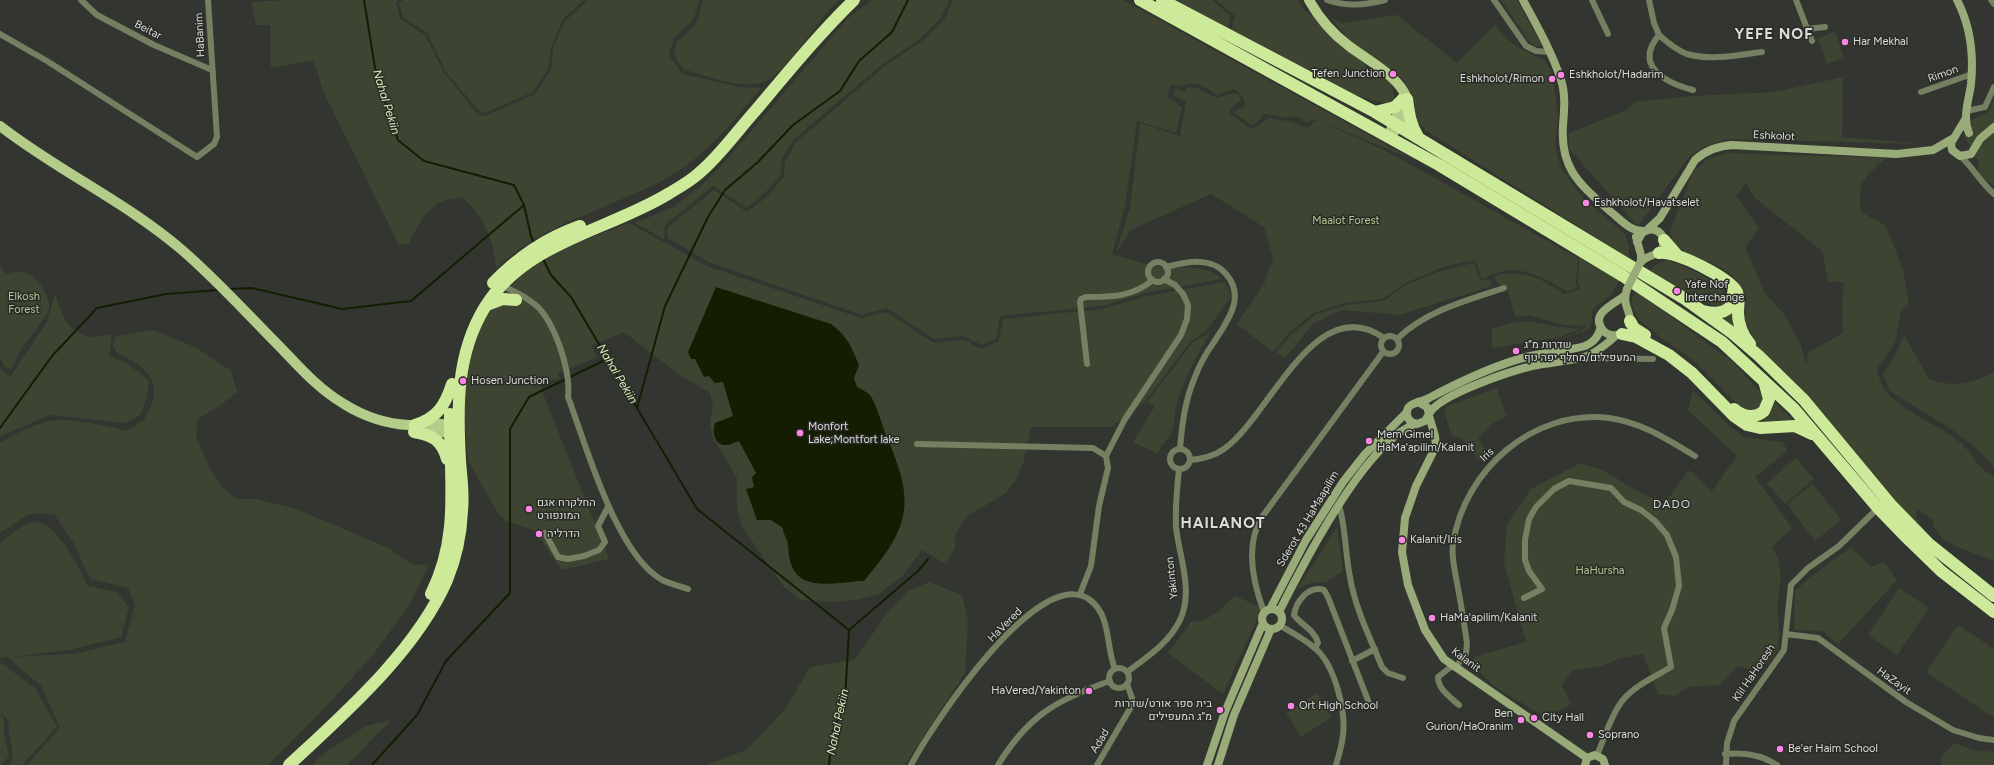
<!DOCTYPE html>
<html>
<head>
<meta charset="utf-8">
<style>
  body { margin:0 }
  canvas { display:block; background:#333530 }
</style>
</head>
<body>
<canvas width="1994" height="765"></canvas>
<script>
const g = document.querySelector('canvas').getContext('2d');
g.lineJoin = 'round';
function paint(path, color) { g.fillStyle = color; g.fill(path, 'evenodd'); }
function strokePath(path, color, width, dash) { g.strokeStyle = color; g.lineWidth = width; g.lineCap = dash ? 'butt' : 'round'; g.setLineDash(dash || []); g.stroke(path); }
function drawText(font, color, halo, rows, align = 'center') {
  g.font = font + ' Figtree,Heebo,sans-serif'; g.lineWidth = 3; g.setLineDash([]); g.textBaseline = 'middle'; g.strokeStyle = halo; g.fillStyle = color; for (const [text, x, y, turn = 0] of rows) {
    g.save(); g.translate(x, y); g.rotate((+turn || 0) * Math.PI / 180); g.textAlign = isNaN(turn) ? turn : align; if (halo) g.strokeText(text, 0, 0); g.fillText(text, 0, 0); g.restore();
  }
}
paint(new Path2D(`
  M 289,0 L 399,0 L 396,3 L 400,19 L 425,35 L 444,73 L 476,112 L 485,116 L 535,94 L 551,70 L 553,48 L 565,21 L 588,0 L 699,0 L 694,19 L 674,38 L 669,55 L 682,74 L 739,87 L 761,88 C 733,122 704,158 665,179 C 620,203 570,217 527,244 C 516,251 506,260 496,268 C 493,239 485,218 462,197 C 456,199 447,199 441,202 C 425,209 416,229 409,243 L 399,245 L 323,91 L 314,60 L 271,68 L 270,25 L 256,25 L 251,2 Z
  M 403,0 L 584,0 L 563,19 L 551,47 L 548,69 L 533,92 L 485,113 L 478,110 L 446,72 L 427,33 L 403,17 L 399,3 Z
  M 703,0 L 839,0 C 819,17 784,79 760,83 C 737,88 705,76 683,69 L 674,55 L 677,42 L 693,28 L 698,19 Z
  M 872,0 L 950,0 L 941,18 L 920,39 L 884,63 L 792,141 L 781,161 L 781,175 L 765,193 L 747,208 L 713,186 L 665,225 L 664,239 L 635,223 L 673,207 L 699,188 L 722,165 L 848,18 Z
  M 953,0 L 1123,0 L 1414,160 L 1315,119 L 1306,123 L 1298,116 L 1285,118 L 1265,114 L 1253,126 L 1233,112 L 1245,106 L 1244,98 L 1235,89 L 1217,95 C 1209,89 1201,83 1190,84 C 1180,85 1183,88 1171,84 L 1167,97 L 1182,107 L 1176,133 L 1137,121 L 1125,206 L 1112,254 C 1126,258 1140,263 1154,266 C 1175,270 1206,262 1222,279 L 1146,293 L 1102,306 L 1000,316 L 996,339 L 982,345 L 963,336 L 934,339 L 887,308 L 862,315 L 711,263 L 667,238 L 668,227 L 714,190 L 747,212 L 768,196 L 784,176 L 785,162 L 795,143 L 886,65 L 922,41 L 944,20 Z
  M 1174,0 L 1212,0 L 1231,16 L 1228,28 Z
  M 1216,0 L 1298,0 C 1303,14 1317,17 1327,27 C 1347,48 1365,68 1391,83 L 1396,106 L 1361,97 L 1231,31 L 1235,16 Z
  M 1501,0 L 1517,0 L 1542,46 L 1535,46 L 1527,39 Z
  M 1397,15 L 1457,63 L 1495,25 C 1507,43 1525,52 1544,59 L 1551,71 L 1555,93 L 1558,116 L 1555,147 L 1561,168 L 1582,197 L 1625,234 L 1629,248 L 1629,258 L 1425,130 L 1417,121 L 1413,111 L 1413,100 L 1408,86 L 1400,77 L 1355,46 L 1329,16 L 1341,23 Z
  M 1835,32 L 1844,58 L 1827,64 L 1818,38 Z
  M 1843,77 L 1842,137 L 1922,144 L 1728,139 L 1706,146 L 1689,157 L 1638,226 L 1569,149 L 1569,133 L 1627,110 L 1635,102 L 1693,96 L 1775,92 Z
  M 1187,87 L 1197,88 L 1217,98 L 1233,93 L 1238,94 L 1241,100 L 1230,109 L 1229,114 L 1252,129 L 1269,118 L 1293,122 L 1307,128 L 1317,120 L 1386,151 L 1578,258 L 1576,281 L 1577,288 L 1567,291 C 1547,280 1524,265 1499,272 C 1493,274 1488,277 1482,279 L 1475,260 L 1443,267 L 1405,283 L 1382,299 L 1345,303 L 1313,313 L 1290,332 L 1273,352 L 1237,324 L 1264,284 L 1273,258 L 1264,227 L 1211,194 L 1131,230 L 1116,253 L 1130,208 L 1140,123 L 1180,136 L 1186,102 L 1173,95 L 1176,88 L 1184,92 Z
  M 1994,101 L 1994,186 C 1986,180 1976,175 1979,163 L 1964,136 L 1970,121 L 1988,112 Z
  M 1727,153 L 1886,158 C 1864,178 1857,180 1861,212 L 1886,226 L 1903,269 L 1909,304 L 1901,311 L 1895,343 L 1877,369 C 1879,375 1880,384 1884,389 C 1904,414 1938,423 1962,444 C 1973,454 1979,471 1994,476 L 1994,561 L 1953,545 L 1943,539 L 1935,529 L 1933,520 L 1917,509 L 1916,518 L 1933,543 L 1874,481 L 1827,418 L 1804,391 L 1751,340 L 1743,322 L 1747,300 L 1742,288 L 1733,276 L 1720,267 L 1685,252 L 1675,244 L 1670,232 L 1692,174 L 1706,160 ZM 1746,183 L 1755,198 L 1822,251 L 1828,281 L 1844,283 L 1842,304 L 1843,333 L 1809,352 L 1806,365 L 1801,345 L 1784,314 L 1765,293 L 1745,247 L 1759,228 L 1736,196 Z
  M 629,223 L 709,267 L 861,318 L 886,312 L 934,343 L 962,340 L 971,342 L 971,344 L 982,349 L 999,341 L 1003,319 L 1102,309 L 1147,296 L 1225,282 L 1230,292 L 1231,297 L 1206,331 L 1190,342 L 1144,403 L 1111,427 L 1031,427 L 1024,461 L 1016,480 L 1006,493 L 966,517 L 955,535 L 955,548 L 946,564 L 922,550 L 903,575 L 879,594 L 856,600 L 829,602 L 801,600 L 784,587 L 742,527 L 737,507 L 737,478 L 713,438 L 710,425 L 713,405 L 710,393 L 678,374 L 624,332 L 591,346 L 597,357 L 558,373 L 560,379 L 538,381 L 609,559 L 562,570 L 534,530 L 505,521 L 498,513 L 468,461 L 463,403 L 467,362 L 479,327 L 493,307 L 518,278 L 540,262 L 569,246 Z
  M 1579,256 L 1620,279 L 1612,294 L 1596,306 L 1592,312 L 1591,326 L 1586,331 L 1554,341 L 1581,331 L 1587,326 L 1564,325 L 1530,315 L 1515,317 L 1507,286 L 1500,286 L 1494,277 C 1499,274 1503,274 1509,274 C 1531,272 1546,282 1564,294 L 1580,289 L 1578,281 Z
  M 1668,260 C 1686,268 1721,279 1727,298 L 1723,305 C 1703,309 1671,285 1654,275 L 1650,270 L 1655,265 Z
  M 1474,263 L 1480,280 L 1490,280 L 1492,286 L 1399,315 L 1344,310 L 1330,315 L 1313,324 L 1285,358 L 1276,352 L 1292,334 L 1315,315 L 1347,305 L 1384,301 L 1406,285 L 1440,271 Z
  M 0,267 L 7,274 C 18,270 27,271 35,279 C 43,287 50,297 49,309 C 47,317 27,340 21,349 C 18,355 15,362 12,369 L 5,367 L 0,358 Z
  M 1636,291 L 1733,362 L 1763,395 L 1764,399 L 1759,409 L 1749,411 L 1741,408 L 1693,360 L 1660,337 L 1638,319 L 1632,304 L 1632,298 Z
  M 55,293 C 61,312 65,330 87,336 C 93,338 105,335 112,335 L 109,356 L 127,363 L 149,381 L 147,397 L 141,414 L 126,423 L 49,415 L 0,437 L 0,369 L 10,377 L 47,322 Z
  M 1734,312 L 1737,329 L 1723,319 Z
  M 1529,321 L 1557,327 L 1581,329 L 1560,337 L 1492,348 L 1492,329 L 1510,323 Z
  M 153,330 L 195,347 L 231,371 L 237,392 L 222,404 L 198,419 L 196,437 L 210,469 L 224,489 L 236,499 L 255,499 L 294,508 L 386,547 L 412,564 L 429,565 L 408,607 L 373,655 L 321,712 L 268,765 L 27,765 L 60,728 L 42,687 L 8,657 L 0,658 L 0,544 C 9,536 21,524 34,522 C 56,520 80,569 88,586 L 116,592 L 129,607 L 121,637 L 69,650 L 11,657 L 73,654 L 125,642 L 135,605 L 128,588 L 91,579 L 84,567 L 75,545 L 54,514 L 29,514 L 0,533 L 0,443 C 17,433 35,423 55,420 C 71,418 109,426 126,431 C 131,427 139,424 144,419 C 148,415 150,408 152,403 C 161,377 139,362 118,354 L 113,346 L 115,337 Z
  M 1210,333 C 1196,356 1184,380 1176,406 C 1174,414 1175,423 1172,431 C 1169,440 1159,445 1158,454 L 1133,442 L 1155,406 L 1147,402 L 1193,342 Z
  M 1904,335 L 1929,379 C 1957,388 1968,384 1994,373 L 1994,467 L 1975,447 L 1951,429 L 1890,391 L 1883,374 L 1895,355 Z
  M 1497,388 L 1506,416 L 1492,424 L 1478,437 L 1486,452 L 1481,462 L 1461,438 L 1451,435 L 1444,409 L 1448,406 Z
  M 1693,390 L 1727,424 L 1744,437 L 1783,442 L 1787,451 L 1755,477 L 1792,528 L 1772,547 L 1778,559 L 1781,577 L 1777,607 L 1779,633 L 1778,650 L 1759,672 L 1738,666 L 1719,685 L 1688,687 L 1675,696 L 1658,694 L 1643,654 L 1621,658 L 1600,666 L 1572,671 L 1562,685 L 1571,704 L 1546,718 L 1494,686 L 1470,663 L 1476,656 L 1526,642 L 1504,563 L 1507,524 L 1531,489 L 1580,463 L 1605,471 L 1637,491 L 1664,504 L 1689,470 L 1712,491 L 1737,456 L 1688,410 Z
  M 1775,402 L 1793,420 L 1750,422 L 1770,411 Z
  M 1796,458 L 1814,479 L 1785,504 L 1767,483 Z
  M 1813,484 L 1841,520 L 1815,541 L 1787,504 Z
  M 1337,527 L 1343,571 L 1326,582 L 1312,583 L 1298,588 Z
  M 1851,547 L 1871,567 L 1884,562 L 1897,580 L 1838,644 L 1822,631 L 1794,630 L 1795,591 L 1808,579 Z
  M 929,582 L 962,595 L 968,620 L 965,673 L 905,765 L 706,765 L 748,749 L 786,708 L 810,667 L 854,660 L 886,615 L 908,591 Z
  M 1899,588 L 1929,608 L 1897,655 L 1868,635 Z
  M 1235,596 L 1258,606 L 1264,604 L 1223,694 L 1168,653 L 1192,621 C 1209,623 1222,607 1235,596 Z
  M 1958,625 L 1994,649 L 1994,718 L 1926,672 Z
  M 0,662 L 36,689 L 57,727 L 22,765 L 9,765 C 19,752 6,737 9,722 L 4,715 L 0,714 Z
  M 1317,693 L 1332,717 L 1301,737 L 1286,713 Z
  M 0,715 L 4,717 L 4,735 L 9,756 L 2,765 L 0,765 Z
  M 391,720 L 347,765 L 312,765 L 323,754 L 366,726 Z
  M 1954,743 L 1973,750 L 1994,752 L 1994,765 L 1940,765 L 1942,756 Z`), '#3d4431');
paint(new Path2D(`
  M 716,287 L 831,324 C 848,337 851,346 859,365 L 854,378 L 857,387 C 861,389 867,392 870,395 C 876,404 882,424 886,435 C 915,502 912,525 864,581 C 841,581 801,594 791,564 C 788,556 789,547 787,540 C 785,535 783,534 783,528 L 771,520 L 757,520 L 746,489 L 754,487 L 752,477 L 756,473 L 739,441 C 735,442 730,445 727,445 C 714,446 712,432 715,423 L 733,416 L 723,382 L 715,383 L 709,376 L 704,377 L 695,359 L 691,359 L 688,352 Z`), '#141d02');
strokePath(new Path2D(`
  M 364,0 L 376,74 L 398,140 L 424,161 L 514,185 L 524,205 L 531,236 L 534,243
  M 543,259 L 551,275 L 571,297 L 697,509 L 849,630 L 845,700 L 832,735 L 829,765
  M 230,289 L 252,288 L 342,309 L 411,301 L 524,205
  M 637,408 L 665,306 L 708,217 L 725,190 L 758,162 L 793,125 L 840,91 L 859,61 L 892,32 L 908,0
  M 0,428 L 52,356 L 97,308 L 166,294 L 219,290
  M 849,630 L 918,571 L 928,559
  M 372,765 L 417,715 L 446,661 L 510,593 L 510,429 L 529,397 L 607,359`), '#141d02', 2);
strokePath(new Path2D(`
  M 81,0 L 97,15 L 154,45 L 212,70
  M 1327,0 C 1347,7 1365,5 1385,0
  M 1494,0 L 1526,46 L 1536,51 L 1550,52
  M 1592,0 L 1608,34
  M 1649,0 L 1654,23 L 1659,35 C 1633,66 1666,83 1693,90
  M 1796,0 L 1812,41
  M 1991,0 L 1994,4
  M 1807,29 L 1825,27
  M 0,34 L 47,61 L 197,157 L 214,144 L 217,137 L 208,0
  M 1659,35 C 1667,42 1676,50 1687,54 C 1711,61 1739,55 1762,52
  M 1921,92 L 1972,74
  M 1967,111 L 1985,107 L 1994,87
  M 1960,156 C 1973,167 1980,182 1994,194
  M1148 272a10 10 0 1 1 20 0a10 10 0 1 1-20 0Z
  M 1166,267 C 1186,262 1211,256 1226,274 C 1247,298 1226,323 1212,345 C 1205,355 1199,366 1195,377 C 1185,400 1182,424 1180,449
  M 501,285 C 512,290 529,299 538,307 C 556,326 571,372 568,397 C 586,445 616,554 662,580 C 670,584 680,586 688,589
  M1381 345a9 9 0 1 1 18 0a9 9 0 1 1-18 0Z
  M 1397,339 C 1426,311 1467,300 1504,288
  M 1586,358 L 1653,359
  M 1087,364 L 1080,302 L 1081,299 L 1086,297 C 1112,297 1132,297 1153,280
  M 917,444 L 1093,448 L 1106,456
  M1170 459a10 10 0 1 1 20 0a10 10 0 1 1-20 0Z
  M 1190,460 C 1203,459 1214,456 1224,449 C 1270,417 1315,289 1384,338
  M 1339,505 C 1346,528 1345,553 1350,577 C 1355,608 1370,638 1382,667 L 1388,673 L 1403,678
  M 545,533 L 558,557 L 568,559 L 584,556 L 599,550 L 605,542 L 598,526 L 608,507
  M 1080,594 L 1091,566 L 1099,506 L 1108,468 L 1106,456 L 1125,419 L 1181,335 L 1187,319 L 1188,305 L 1183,294 L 1175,285 L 1164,279
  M 1524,598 L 1542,589 L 1529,571 L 1525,560 L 1525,540 L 1529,519 L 1536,507 L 1554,489 L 1569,481 L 1611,488 L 1624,502 L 1641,510 L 1655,521 L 1667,535 L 1676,557 L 1679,586 L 1672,610 L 1664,628 L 1671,667 C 1654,677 1634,686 1622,701 C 1610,717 1605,737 1597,755
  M 1264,612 C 1253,583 1245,545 1262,517 L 1383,352
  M 1279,625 C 1293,633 1307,640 1318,651 C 1335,668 1346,711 1343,735 C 1342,745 1339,755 1336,765
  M 1786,634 L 1818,638 L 1906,702 L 1953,730 L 1979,738 L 1994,740
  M 1315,648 L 1318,643 C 1315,630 1301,625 1294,615 C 1296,601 1309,585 1324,590 L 1328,597 L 1369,703
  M 1352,661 L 1375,649
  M 1452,666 L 1438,677 C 1438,689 1450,697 1459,705
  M 1455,668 L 1466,654 L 1467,643 C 1464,623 1461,603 1457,583 C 1455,571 1451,556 1453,544 C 1464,470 1533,409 1609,418 C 1641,422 1668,440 1695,456
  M1109 678a10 10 0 1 1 20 0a10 10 0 1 1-20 0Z
  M 1127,672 C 1147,657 1169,643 1180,620 C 1194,591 1179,556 1176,527 C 1175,507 1177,488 1179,469
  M 1725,754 C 1744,752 1761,754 1777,765
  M 911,765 C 931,727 1039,562 1090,600 C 1111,615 1106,648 1115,669
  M 998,765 C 1028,716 1056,700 1110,681
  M 1097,765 L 1131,707 L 1132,698 L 1127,684
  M 1726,765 L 1727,743 L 1734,721 L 1784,650 L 1791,585 L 1808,568 L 1839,546 L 1878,508`), '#748061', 6);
strokePath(new Path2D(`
  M 1523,0 C 1537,26 1552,52 1561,80 C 1566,95 1564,111 1563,126 C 1560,170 1581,185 1611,212 C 1621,220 1631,232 1644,231
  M 1957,0 C 1971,27 1974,54 1971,84 C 1969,100 1962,118 1969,133
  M 1966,118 L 1951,143 L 1952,150 L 1960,156 L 1971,154 L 1980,139 L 1994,127
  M 1647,230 L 1660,218 L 1695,160 C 1706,150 1718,146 1732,145 L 1897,154 L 1933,150 L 1952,139
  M 1636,237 L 1641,255 L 1641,262
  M 1637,242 L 1642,233 C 1651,226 1661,230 1664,240 C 1664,257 1648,253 1640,263
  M 1627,289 C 1621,308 1633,311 1629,324
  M 1619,335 C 1613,336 1606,335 1602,329 C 1590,312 1616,304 1625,295
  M 1418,402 L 1427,407 L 1429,414 L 1425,421 L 1417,424 C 1412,423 1408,421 1407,415 C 1405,402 1421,403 1429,398 C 1461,381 1494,365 1530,356 C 1548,352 1567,351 1585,346 C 1594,342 1598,337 1601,327
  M 1429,414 C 1438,395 1511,371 1532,366 C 1550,362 1569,362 1587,356 C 1598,352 1607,343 1617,335
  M 1429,416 L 1435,436 L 1436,446 L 1416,486 L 1405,518 L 1402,552 L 1408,585 L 1425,630 L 1444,659 L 1587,758
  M 1270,609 L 1306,540 L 1343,482 L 1365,454 L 1407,412
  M1262 619a10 10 0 1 1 20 0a10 10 0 1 1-20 0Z
  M 1279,612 C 1303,564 1365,443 1415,424
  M 1207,765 L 1225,712 L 1263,623
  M 1218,765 L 1234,715 L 1271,629
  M 1585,765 L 1587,758 L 1595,755 L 1603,759 L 1605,765`), '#98ab78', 8);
strokePath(new Path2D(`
  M 1309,0 C 1319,18 1333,34 1349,46 C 1378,68 1439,97 1389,136
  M 0,126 C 58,171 126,202 182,250 C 218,281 250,317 283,350 C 302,370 320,390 344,404 C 363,416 387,424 409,425 C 425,426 443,420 457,428
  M 1391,130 L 1400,109 L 1402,98
  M 423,433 L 450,432 L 456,429`), '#b4cc8a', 10);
strokePath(new Path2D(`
  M 1140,0 L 1439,165 L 1623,276 L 1722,342 L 1794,409 L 1878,508 L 1907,538 L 1941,571 L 1994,612
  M 1162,0 L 1375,112 L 1685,299 L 1731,332 L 1759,356 L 1804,400 L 1892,506 L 1929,544 L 1994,596
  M 1407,99 C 1409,113 1410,124 1418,137
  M 1375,112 L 1395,107 L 1402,100
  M 1664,240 L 1677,255
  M 1659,253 C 1675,250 1730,278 1737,292 C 1740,299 1738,305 1738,313 C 1738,324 1743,336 1750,344
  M 493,283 C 518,257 546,238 580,226
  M 487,305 L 503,299 L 516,300
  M 1703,311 C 1716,314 1726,314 1733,303 L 1733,293
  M 1630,321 L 1634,328 L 1645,335
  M 1622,334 L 1636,337 L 1669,355 L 1692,373 L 1734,416 L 1747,425 L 1760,428 L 1795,426 L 1812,434
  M 1734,409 C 1743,417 1755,419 1764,411 L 1769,399 L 1764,381
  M 415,425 C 437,418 445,406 452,384
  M 414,432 C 433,435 442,441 447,459
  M 431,594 C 461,535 449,477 450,414
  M 289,765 C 345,713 416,651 447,580 C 456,558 461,535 462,511 C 464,494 461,477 460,460 C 457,407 456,354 485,307 C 525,242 607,231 668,194 C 678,188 689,182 698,174 C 720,156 737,131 756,110 C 788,72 819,34 854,0`), '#cdea9a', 12);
strokePath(new Path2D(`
  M 1627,289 L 1640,263`), '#98ab78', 8);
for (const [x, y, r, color] of [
  [1845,42,4,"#fb86e5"],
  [1393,74,4,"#fb86e5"],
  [1561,75,4,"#fb86e5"],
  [1552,79,4,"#fb86e5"],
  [1586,203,4,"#fb86e5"],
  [1677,291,4,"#fb86e5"],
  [1516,351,4,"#fb86e5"],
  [463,381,4,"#fb86e5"],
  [800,433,4,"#fb86e5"],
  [1369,441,4,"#fb86e5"],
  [529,509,4,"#fb86e5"],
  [539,534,4,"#fb86e5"],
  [1402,540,4,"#fb86e5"],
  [1432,618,4,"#fb86e5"],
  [1089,691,4,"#fb86e5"],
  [1291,706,4,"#fb86e5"],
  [1220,710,4,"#fb86e5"],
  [1534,718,4,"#fb86e5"],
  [1521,720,4,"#fb86e5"],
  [1590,735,4,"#fb86e5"],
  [1780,749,4,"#fb86e5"]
]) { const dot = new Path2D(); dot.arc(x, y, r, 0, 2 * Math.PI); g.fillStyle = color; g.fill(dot); strokePath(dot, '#292b26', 1.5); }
drawText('11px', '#dbdcd9', '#292b26', [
  ["Beitar",148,30,27],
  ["HaBanim",200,35,-93],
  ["Rimon",1943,74,-20],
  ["Eshkolot",1774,136,3],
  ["Iris",1487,455,-44],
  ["Sderot 43 HaMaapilim",1308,519,-59],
  ["Yakinton",1172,578,-96],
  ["HaVered",1005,625,-45],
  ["Kalanit",1466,660,36],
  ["Klil HaHoresh",1754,673,-56],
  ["HaZayit",1894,681,35],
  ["Adad",1100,741,-59]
]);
drawText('11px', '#dbdcd9', '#292b26', [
  ["Har Mekhal",1853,42],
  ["Tefen Junction",1385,74,"right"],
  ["Eshkholot/Hadarim",1569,75],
  ["Eshkholot/Rimon",1544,79,"right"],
  ["Eshkholot/Havatselet",1594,203],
  ["Yafe Nof",1685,285],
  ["Interchange",1685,298],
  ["שדרות מ״ג",1524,345],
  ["המעפילים/מחלף יפה נוף",1524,358],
  ["Hosen Junction",471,381],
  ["Monfort",808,427],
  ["Lake;Montfort lake",808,440],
  ["Mem Gimel",1377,435],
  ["HaMa'apilim/Kalanit",1377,448],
  ["החלקרח אגם",537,503],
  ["המונפורט",537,516],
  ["הדרליה",547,534],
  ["Kalanit/Iris",1410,540],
  ["HaMa'apilim/Kalanit",1440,618],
  ["HaVered/Yakinton",1081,691,"right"],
  ["בית ספר אורט/שדרות",1212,704,"right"],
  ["מ״ג המעפילים",1212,717,"right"],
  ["Ort High School",1299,706],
  ["Ben",1513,714,"right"],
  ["Gurion/HaOranim",1513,727,"right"],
  ["City Hall",1542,718],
  ["Soprano",1598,735],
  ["Be'er Haim School",1788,749]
], 'left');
drawText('11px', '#b3c890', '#292b26', [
  ["Maalot Forest",1346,221],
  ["Elkosh",24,297],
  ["Forest",24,310],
  ["HaHursha",1600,571]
]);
drawText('italic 12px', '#d6ecb3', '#292b26', [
  ["Nahal Pekiin",386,102,73],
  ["Nahal Pekiin",617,374,59],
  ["Nahal Pekiin",838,722,-78]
]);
g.letterSpacing = '1px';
drawText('12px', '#dbdcd9', '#292b26', [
  ["DADO",1672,504]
]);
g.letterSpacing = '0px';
g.letterSpacing = '1px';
drawText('bold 15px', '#dbdcd9', '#292b26', [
  ["YEFE NOF",1774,35],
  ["HAILANOT",1223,524]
]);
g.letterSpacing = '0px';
</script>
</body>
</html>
